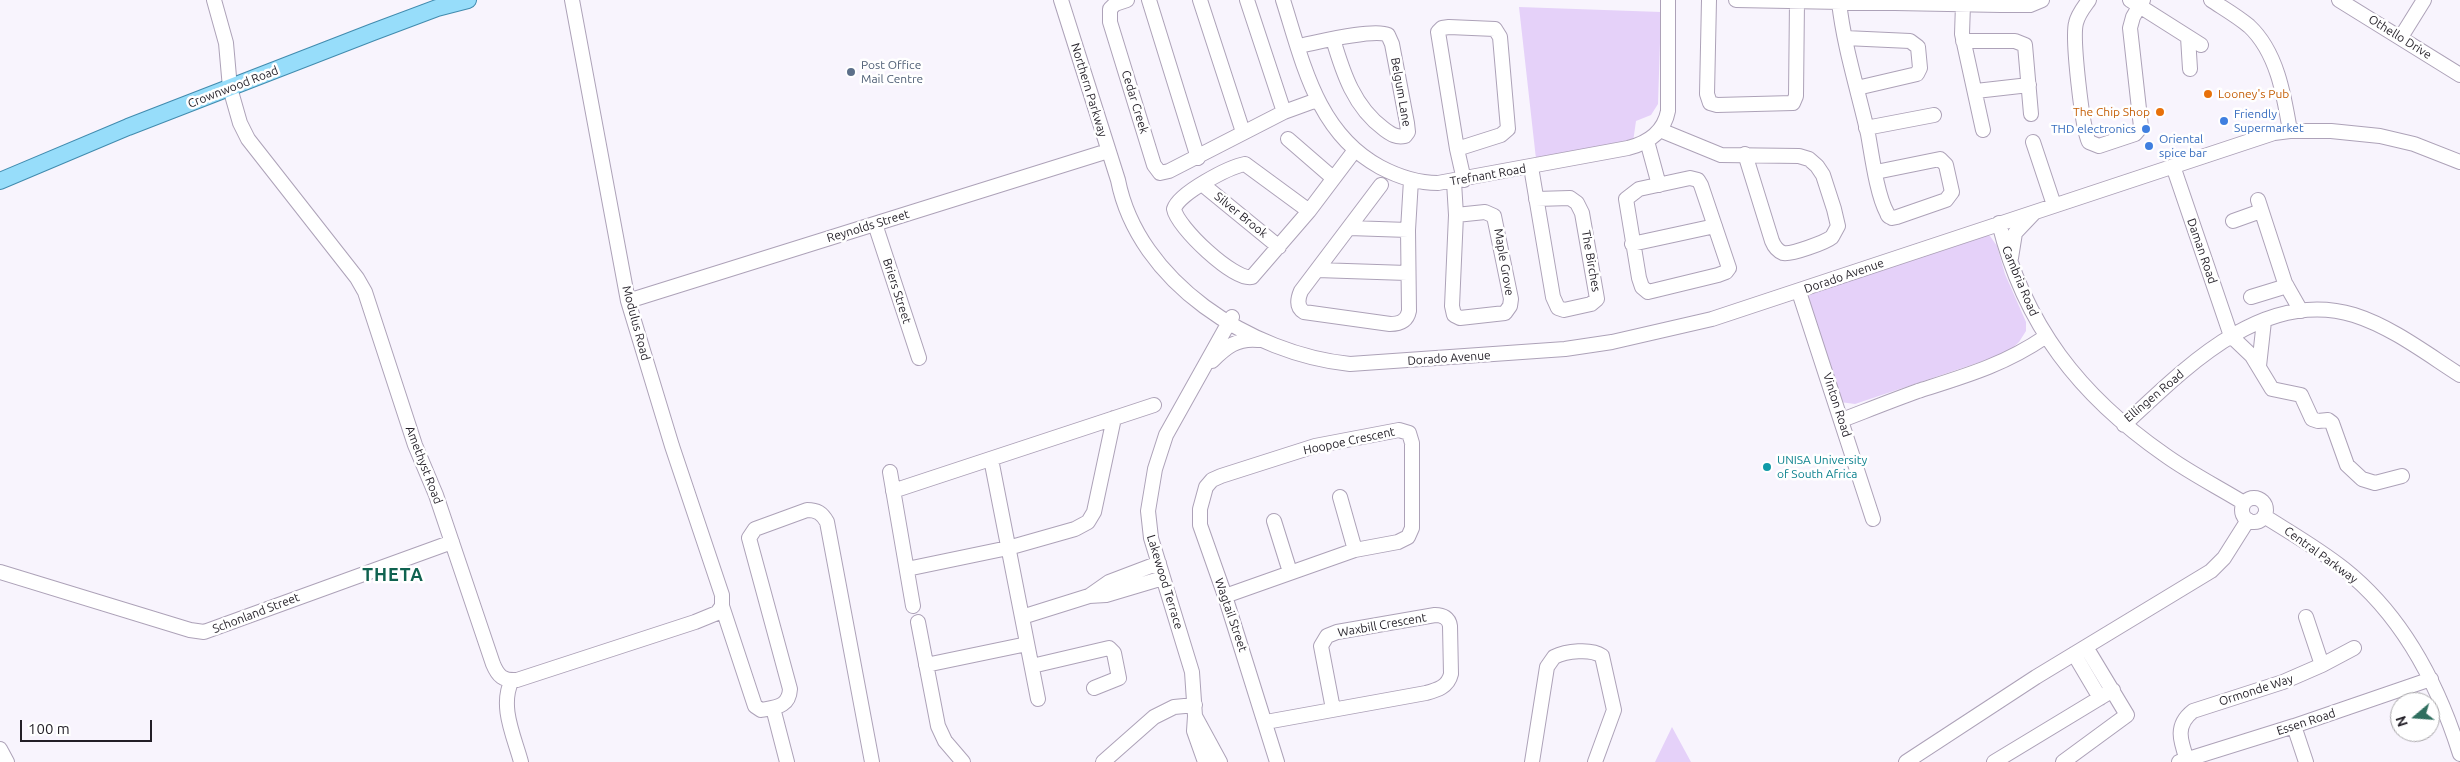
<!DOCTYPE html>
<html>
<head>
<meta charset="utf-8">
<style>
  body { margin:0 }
  #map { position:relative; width:2460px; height:762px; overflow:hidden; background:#f8f4fd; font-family:Ubuntu,sans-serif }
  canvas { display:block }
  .north { position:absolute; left:2390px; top:692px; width:50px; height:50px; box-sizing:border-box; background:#fff; border:1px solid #a7a5a8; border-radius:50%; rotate:252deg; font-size:14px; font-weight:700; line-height:20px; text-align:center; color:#221e26 }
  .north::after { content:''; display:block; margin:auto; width:18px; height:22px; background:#2f6f5f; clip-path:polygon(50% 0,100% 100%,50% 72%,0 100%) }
  .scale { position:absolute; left:20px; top:720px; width:132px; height:22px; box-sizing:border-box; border:2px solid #221e26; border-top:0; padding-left:6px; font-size:15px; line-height:18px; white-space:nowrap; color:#221e26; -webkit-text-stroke:4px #fff; paint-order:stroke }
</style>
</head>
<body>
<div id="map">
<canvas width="2460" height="762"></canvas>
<div class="north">N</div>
<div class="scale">100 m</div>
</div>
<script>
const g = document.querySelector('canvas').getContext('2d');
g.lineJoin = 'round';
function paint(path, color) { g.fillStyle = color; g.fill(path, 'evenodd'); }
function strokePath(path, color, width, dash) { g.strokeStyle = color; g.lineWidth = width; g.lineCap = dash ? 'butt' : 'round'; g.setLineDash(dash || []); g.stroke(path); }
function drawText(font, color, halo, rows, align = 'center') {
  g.font = font + ' Ubuntu,sans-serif'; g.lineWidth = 5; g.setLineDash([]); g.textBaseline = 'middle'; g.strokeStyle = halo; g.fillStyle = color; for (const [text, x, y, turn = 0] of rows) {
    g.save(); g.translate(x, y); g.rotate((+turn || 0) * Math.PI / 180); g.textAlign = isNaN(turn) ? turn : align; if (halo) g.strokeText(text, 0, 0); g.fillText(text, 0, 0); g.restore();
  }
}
paint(new Path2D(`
  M 1519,7 L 1661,12 L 1658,104 L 1651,115 L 1636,121 L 1633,142 L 1536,159 Z
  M 1985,235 L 1990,236 L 1997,246 L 2005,274 L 2026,322 L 2026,331 L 2019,342 L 2009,351 L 1986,360 L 1855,404 L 1840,402 L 1807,297 L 1812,293 Z
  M 1672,727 L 1691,762 L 1655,762 Z`), '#e5d1f9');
const minor = new Path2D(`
  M 214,0 L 226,43 L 230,88 L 240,123 L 248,139 L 357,278 L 365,292 L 415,445 L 436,495 L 493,664 C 498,676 503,681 517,680 L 695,622 L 717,613 L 722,606 L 722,595 L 672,446 L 628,301 L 572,0
  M 1061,0 L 1118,180 C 1138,282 1251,354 1350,364 L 1565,349 L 1612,342 L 1712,319 L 2274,133 L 2290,131 L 2331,131 L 2380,136 L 2414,144 L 2460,162
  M 1127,0 L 1115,4 L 1110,9 L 1110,22 L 1154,165 L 1160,173 L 1169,171 L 1284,112 L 1317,100
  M 1149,0 L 1198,158
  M 1200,0 L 1243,132
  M 1247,0 L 1284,112
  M 1283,0 C 1303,63 1317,133 1380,167 C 1399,177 1417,183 1438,183 L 1628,148 C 1648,143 1664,132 1668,111 L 1668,0
  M 1709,0 L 1707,94 L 1710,103 L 1717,105 L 1793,103 L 1796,96 L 1797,1
  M 1736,0 L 2001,5 L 2030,5 L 2042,0
  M 2089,0 C 2084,7 2078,14 2076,23 C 2072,38 2082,128 2089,142 L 2099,146 L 2135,134 L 2141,127 L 2130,28 L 2133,17 L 2143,0
  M 2130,0 L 2201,45
  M 2211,0 C 2223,8 2237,16 2249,26 C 2277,52 2284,95 2290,131
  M 2339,0 L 2460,75
  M 1839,2 C 1844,47 1858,90 1868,134 C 1872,156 1877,195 1887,213 C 1888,217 1889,216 1892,218 L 1897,217 L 1946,200 L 1952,192 L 1946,165 L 1940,159 L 1876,172
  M 1963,4 L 1962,34 L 1983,130
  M 2188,37 L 2190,69
  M 2401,37 L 2424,0
  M 1845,38 L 1910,41 L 1918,47 L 1920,68 L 1917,74 L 1857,88
  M 1963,41 L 2015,41 L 2025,45 L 2031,114
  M 1298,46 C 1315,43 1374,28 1388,35 L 1392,44 L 1407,123 L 1408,132 L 1405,136 C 1396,138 1391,134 1384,129 C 1354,107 1343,73 1333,39
  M 1976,91 L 2029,85
  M 1866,128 L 1934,115
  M 1660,130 L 1721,155 L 1799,156 L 1809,159 L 1817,166 L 1823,175 L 1834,209 L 1838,226 L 1832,237 C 1826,242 1791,255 1783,253 C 1778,251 1774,246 1772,241 L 1745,154
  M 1288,139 L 1333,178
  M 1647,141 L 1659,185
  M 2033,142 L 2054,205
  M 1457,149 L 1501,135 L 1508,129 L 1500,37 L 1495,29 L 1449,27 L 1442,28 L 1438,32 L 1457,149 L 1464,180
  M 2173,166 L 2231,336 L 2252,356 L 2272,389 L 2301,395 L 2312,419 L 2318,421 L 2328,420 L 2332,423 L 2347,465 L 2362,479 L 2375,483 L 2402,476
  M 1531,167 L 1553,297 L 1558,308 L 1564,310 L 1591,304 L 1597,299 L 1596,293 L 1582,213 L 1577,203 L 1570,198 L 1536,199
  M 1690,178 L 1698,180 L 1701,185 L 1729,268 L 1726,272 L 1718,275 L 1648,292 L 1642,287 L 1639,278 L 1626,199 L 1639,189 Z
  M 1454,182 L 1456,215 L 1452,306 L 1454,315 L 1460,318 L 1505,313 L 1510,306 L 1511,299 L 1494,216 L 1485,212 L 1456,215
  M 1202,184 L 1279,247
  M 1381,185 L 1301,291 C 1298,298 1296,307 1304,312 L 1390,324 C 1400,324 1407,321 1409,311 L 1408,230 L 1411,180
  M 2258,200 L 2285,283 L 2301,311
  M 1309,211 L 1245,164 C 1229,167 1179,193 1174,209 C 1177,227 1234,281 1252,277 L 1309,211 L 1355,150
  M 2233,221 L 2261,211
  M 1999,223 C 2024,325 2080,396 2165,455 C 2190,473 2218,487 2244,503
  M 875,224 L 919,358
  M 1349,228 L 1408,230
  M 1632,244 L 1715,226
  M 2011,258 L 2015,233 L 2034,213
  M 1317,270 L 1407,273
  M 1799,292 L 1873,519
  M 2251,297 L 2287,286
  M 628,301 L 1108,151
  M 1212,361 C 1226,347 1237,338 1258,340
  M 2259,366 L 2264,321
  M 1842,420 C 1868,410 1893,400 1918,391 C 1965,376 2004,365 2045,337
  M 2124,425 C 2184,369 2263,287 2354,315 C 2392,327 2427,354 2460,375
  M 991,459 L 1038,699
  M 890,472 L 913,606
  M 893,491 L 1154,405
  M 1340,497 L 1355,550
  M2242 510a12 12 0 1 1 24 0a12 12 0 1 1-24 0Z
  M 2264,516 C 2291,533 2319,549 2344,569 C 2403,616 2438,684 2460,754
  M 1274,521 L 1290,572
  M 907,569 L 1008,548 L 1075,529 L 1088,522 L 1094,512 L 1114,418
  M 0,572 L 190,630 L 204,632 L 452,542
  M 1089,596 L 1109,582 L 1159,563
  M 1225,596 L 1355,550 L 1398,542 L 1408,537 L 1412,528 L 1412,443 L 1409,433 L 1399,430 L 1315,446 L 1221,476 L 1212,480 L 1206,487 L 1200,509 L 1200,525 L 1225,596 L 1277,762
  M 722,606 L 755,706 L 761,710 C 776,707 789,707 790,689 L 749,538 L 755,529 L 807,510 C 817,510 822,513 827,522 L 872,762
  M 1022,617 L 1089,596 L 1106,595 L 1163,578
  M 918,622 L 938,726 L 945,741 L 963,762
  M 2074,654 L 2100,698
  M 926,665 L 1027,644
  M 2322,665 L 2354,648
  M 1032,666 L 1109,648 L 1114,653 L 1119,678 L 1094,688
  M 512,680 C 499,706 514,736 521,762
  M 773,708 L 787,762
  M 1195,716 L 1220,762
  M 1266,722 L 1426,693 C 1437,690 1448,687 1451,674 L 1450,626 C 1449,618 1443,615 1435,615 L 1337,632 L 1327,636 L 1321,646 L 1333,709
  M 2294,726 L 2306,762
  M 0,749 L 7,762
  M 2187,760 C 2180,740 2175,725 2193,711 L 2283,682 L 2322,665 L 2306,617
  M 1103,762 L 1154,717 L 1174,707 L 1195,705
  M 1205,762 L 1194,731 L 1195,716 L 1192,672 L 1151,538 L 1148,511 L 1155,469 L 1166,435 L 1232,317
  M 1532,762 L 1547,667 L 1554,657 C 1566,651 1591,648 1602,656 L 1614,710 L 1595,762
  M 1906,762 L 2036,677 L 2211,571 L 2224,558 L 2248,520
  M 1994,762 L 2113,690
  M 2063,762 L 2127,715 L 2086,647
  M 2179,762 L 2294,726 L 2431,679`);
const major = new Path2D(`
  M 0,181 L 128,127 L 373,32 L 437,8 L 468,0`);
strokePath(minor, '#ada2b8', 16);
strokePath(major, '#418bae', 18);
strokePath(minor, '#fff', 14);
strokePath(major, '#97ddfa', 16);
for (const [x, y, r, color] of [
  [851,72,5,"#5c6f8a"],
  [2208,94,5,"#e8710a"],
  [2160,112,5,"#e8710a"],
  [2224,121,5,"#3f7fe0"],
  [2146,129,5,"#3f7fe0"],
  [2149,146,5,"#3f7fe0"],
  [1767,467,5,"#0f9aa8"]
]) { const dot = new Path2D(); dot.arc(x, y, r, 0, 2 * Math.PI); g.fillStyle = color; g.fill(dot); strokePath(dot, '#fff', 2); }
drawText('12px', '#221e26', '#fff', [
  ["Othello Drive",2400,37,32],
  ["Crownwood Road",233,87,-21],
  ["Northern Parkway",1089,90,73],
  ["Belgum Lane",1401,92,80],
  ["Cedar Creek",1135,102,73],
  ["Trefnant Road",1488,175,-10],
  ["Silver Brook",1241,215,39],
  ["Reynolds Street",868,226,-17],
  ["Daman Road",2202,251,71],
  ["The Birches",1591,261,80],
  ["Maple Grove",1504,262,80],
  ["Dorado Avenue",1844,276,-19],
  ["Cambria Road",2020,281,67],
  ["Briers Street",897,291,72],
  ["Modulus Road",636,323,75],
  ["Dorado Avenue",1449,358,-4],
  ["Ellingen Road",2154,396,-40],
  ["Vinton Road",1837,405,72],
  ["Hoopoe Crescent",1349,441,-12],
  ["Amethyst Road",424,465,69],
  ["Central Parkway",2321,555,36],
  ["Lakewood Terrace",1165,582,73],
  ["Schonland Street",256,613,-21],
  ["Wagtail Street",1231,615,71],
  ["Waxbill Crescent",1382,625,-10],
  ["Ormonde Way",2256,690,-18],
  ["Essen Road",2306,722,-18]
]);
drawText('12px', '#4e5e75', '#fff', [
  ["Post Office",861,65],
  ["Mail Centre",861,79]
], 'left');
drawText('12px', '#c56008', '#fff', [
  ["Looney's Pub",2218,94],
  ["The Chip Shop",2150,112,"right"]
], 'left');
drawText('12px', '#366cbe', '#fff', [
  ["Friendly",2234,114],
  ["Supermarket",2234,128],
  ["THD electronics",2136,129,"right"],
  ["Oriental",2159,139],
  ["spice bar",2159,153]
], 'left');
drawText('12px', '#0d838f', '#fff', [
  ["UNISA University",1777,460],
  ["of South Africa",1777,474]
], 'left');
g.letterSpacing = '1px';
drawText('bold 18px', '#106250', '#fff', [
  ["THETA",393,575]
]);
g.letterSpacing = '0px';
</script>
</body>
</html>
